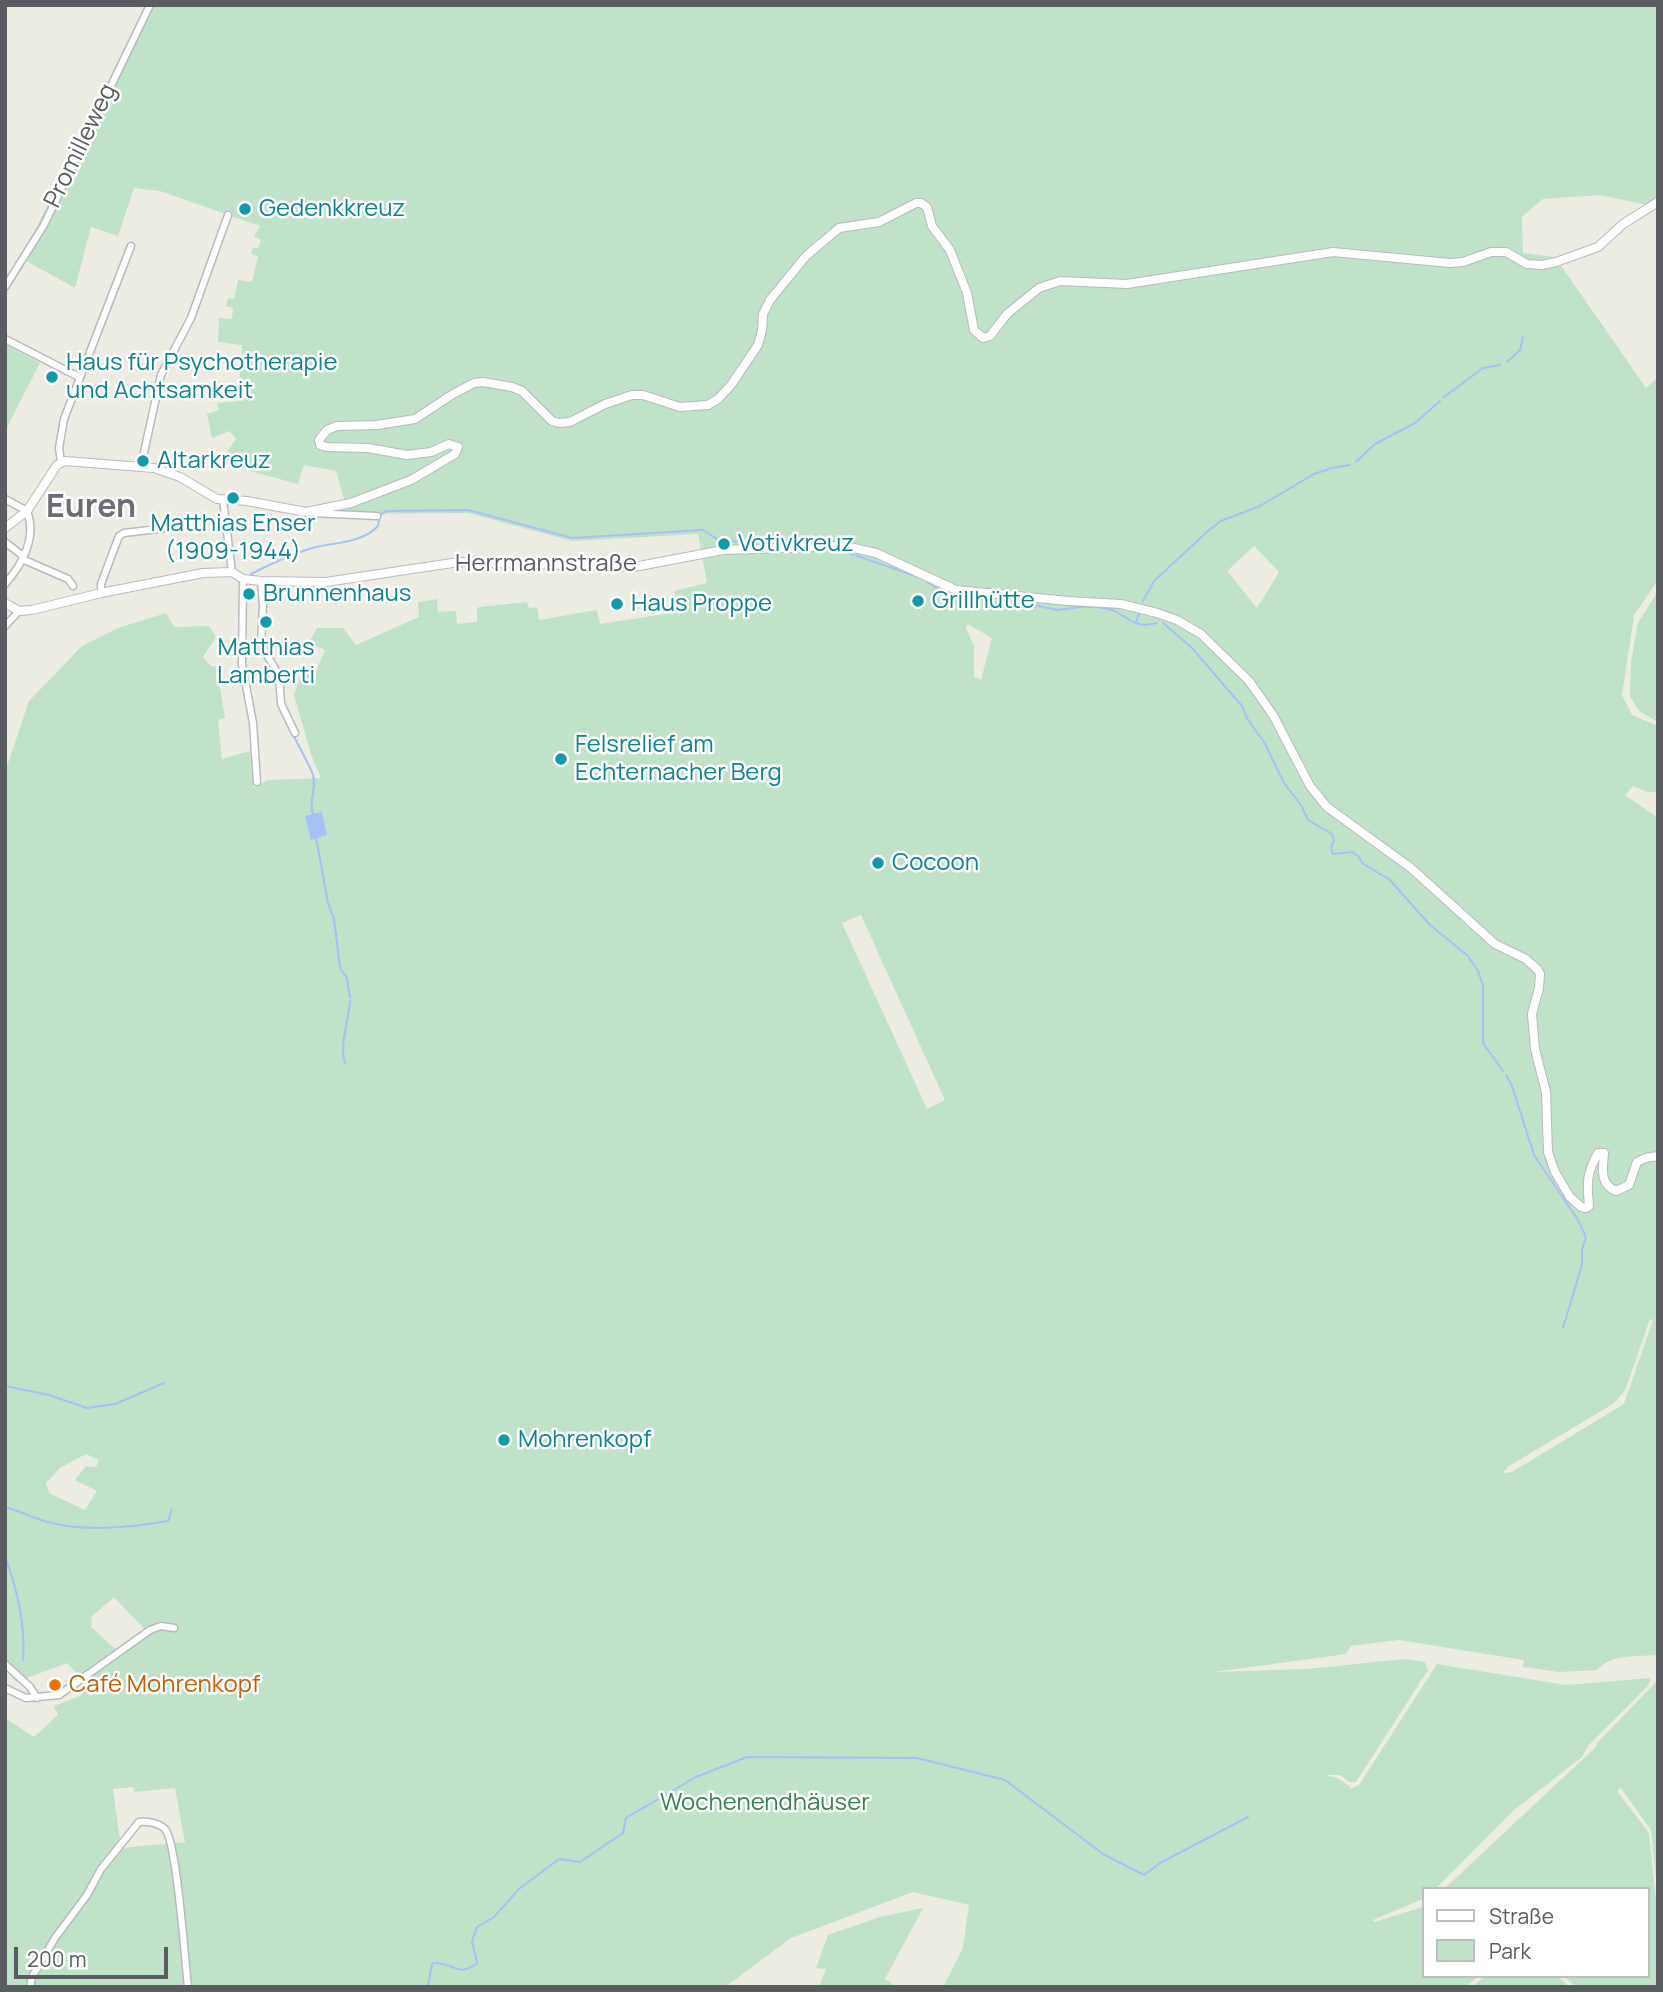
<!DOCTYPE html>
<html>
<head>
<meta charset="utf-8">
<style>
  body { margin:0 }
  #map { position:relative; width:1663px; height:1992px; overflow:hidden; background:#ecece2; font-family:Manrope,sans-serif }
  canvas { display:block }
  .frame { position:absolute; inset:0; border:7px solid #5a5c62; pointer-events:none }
  .legend { position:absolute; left:1422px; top:1887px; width:228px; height:91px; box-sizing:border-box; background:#fff; border:2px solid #bdbec0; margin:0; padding:9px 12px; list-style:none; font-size:21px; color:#5a5c62 }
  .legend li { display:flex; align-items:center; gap:14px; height:35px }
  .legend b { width:35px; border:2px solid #bdbec0 }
  .scale { position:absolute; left:14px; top:1947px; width:154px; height:32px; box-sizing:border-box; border:4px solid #5a5c62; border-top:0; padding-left:9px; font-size:21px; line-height:24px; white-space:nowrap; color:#5a5c62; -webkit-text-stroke:5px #fff; paint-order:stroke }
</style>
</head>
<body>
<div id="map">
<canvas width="1663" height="1992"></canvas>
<div class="frame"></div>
<ul class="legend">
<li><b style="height:9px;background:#fff"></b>Straße</li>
<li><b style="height:19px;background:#c0e2c8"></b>Park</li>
</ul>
<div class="scale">200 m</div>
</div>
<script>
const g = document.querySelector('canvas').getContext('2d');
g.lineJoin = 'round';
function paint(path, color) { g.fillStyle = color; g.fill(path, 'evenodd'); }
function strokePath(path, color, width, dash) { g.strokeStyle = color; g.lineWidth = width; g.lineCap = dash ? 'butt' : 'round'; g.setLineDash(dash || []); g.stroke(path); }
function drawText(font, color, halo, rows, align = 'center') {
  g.font = font + ' Manrope,sans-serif'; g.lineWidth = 5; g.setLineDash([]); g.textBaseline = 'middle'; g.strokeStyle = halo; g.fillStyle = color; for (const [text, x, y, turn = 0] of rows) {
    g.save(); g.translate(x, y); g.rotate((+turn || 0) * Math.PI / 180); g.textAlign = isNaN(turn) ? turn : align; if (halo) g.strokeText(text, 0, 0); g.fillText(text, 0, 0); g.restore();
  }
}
paint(new Path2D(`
  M 148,5 L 1658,5 L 1658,197 L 1647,205 L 1600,195 L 1543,199 L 1522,217 L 1523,253 L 1555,257 L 1646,388 L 1658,377 L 1658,580 L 1634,615 L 1622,695 L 1632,715 L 1658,726 L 1658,792 L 1647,792 L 1633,786 L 1625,795 L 1658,818 L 1658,1655 C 1637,1657 1612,1653 1597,1670 L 1559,1672 L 1523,1667 L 1524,1660 L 1399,1640 L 1351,1646 L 1346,1654 L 1214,1672 L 1308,1669 L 1404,1659 L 1425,1662 L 1428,1670 L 1356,1782 L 1349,1782 L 1340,1775 L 1325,1775 L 1337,1778 L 1350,1786 L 1350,1789 L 1359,1785 L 1437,1664 L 1565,1685 L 1651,1678 L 1648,1686 L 1588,1746 L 1582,1757 L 1514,1810 L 1435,1889 L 1423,1889 L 1423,1899 L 1373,1920 L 1374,1922 L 1423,1907 L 1423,1976 L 1478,1976 L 1467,1987 L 943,1987 L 963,1948 L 969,1905 L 913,1892 L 791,1938 L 725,1987 L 5,1987 L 5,1718 L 34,1737 L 58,1715 L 54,1706 L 80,1696 L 81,1692 L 87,1689 L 83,1681 L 67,1663 L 16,1682 L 5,1669 L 5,772 L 29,701 L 82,646 L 118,628 L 166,613 L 174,627 L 209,626 L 216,637 L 203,657 L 211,666 L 217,667 L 225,718 L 218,720 L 222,759 L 250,751 L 253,788 L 268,780 L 321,778 L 312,757 L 294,695 L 302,670 L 314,676 L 325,650 L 309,642 L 317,628 L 343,628 L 356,645 L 419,617 L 418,602 L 437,599 L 438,612 L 456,611 L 457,624 L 477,622 L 477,609 L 479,607 L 527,602 L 529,608 L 537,607 L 539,620 L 597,610 L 600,624 L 678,612 L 674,591 L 707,583 L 698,534 L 572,541 L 468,513 L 348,514 L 336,471 L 304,465 L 298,484 L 247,470 L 223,458 L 236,439 L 230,431 L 212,438 L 207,414 L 219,410 L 217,403 L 238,401 L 242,345 L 218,342 L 219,318 L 232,319 L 233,308 L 226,306 L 228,298 L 234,299 L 238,280 L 252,282 L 258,256 L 251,254 L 253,248 L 258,248 L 261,240 L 254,236 L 260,226 L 160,191 L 134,188 L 118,236 L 91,227 L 75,288 L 21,258 ZM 1254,546 L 1279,572 L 1257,608 L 1227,571 ZM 968,624 L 992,638 L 981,680 L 974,677 L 974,646 L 966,628 ZM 861,915 L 945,1100 L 927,1109 L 842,923 ZM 1650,1319 L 1653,1320 L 1624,1404 L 1512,1472 L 1503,1473 L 1509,1466 L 1613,1404 L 1625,1391 ZM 86,1454 L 99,1460 L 96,1467 L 86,1466 L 75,1480 L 97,1491 L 85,1510 L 49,1493 L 46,1483 L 60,1468 ZM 114,1597 L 149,1634 L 121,1654 L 91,1627 L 92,1616 ZM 133,1787 L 135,1792 L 175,1788 L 185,1842 L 121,1848 L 113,1789 Z
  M 5,344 L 40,363 L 5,431 Z
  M 1658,591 L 1658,722 L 1639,711 L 1630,696 L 1631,662 L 1638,623 Z
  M 1658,1680 L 1658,1899 L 1651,1830 L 1621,1788 L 1617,1791 L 1649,1833 L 1658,1920 L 1658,1985 L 1656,1987 L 1576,1987 L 1564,1976 L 1647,1976 L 1647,1889 L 1444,1889 L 1597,1746 L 1596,1744 Z
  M 923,1908 L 885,1979 L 896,1987 L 819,1987 L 826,1969 L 816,1968 L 828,1935 L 880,1917 Z
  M 1485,1976 L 1558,1976 L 1569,1987 L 1473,1987 Z`), '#c0e2c8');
paint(new Path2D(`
  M 322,812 L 327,835 L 311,840 L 305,816 Z`), '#a6c1f8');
strokePath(new Path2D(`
  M 1507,362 L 1520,350 L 1523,337
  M 1444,397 L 1483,368 L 1500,365
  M 1356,462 L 1375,444 L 1415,423 L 1440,401
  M 803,539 L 821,539 L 826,543
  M 837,549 L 921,578
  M 251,574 C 270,564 290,555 312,548 C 334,542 361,544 378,526 L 380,515 L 386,511 L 468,510 L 572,538 L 703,530 L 720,541 L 747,542 L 799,540
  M 926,581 L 939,590 L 952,593
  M 979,596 L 1009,600
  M 1014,601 L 1058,610 L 1079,607 L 1098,607 L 1113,610 L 1135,623 L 1145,625 L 1157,623
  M 1143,601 L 1154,581 L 1208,531 L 1221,521 L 1260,506 L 1314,474 L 1332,468 L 1350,465
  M 1136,622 L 1139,613
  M 1163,623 L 1192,648 L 1242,706 L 1248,720 L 1264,742 L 1284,783 L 1301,805 L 1308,820 L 1332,834 L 1334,840 L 1331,848 L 1333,854 L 1352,852 L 1359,857 L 1362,863 L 1390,880 L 1430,925 L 1468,956 L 1478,971 L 1483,985 L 1483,1043 L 1503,1071
  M 293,734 C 298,746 310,765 313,775 C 317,789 308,801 313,814
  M 316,837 L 328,903 L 334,919 L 340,968 L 347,978 L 350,998
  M 345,1063 C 339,1045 349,1021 350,1001
  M 1506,1075 L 1512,1086 L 1534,1155 L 1578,1220 L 1586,1237 L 1582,1250 L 1582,1265 L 1563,1328
  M 5,1386 L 49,1395 L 87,1408 L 115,1404 L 164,1383
  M 5,1507 C 21,1511 36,1520 52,1523 C 89,1532 132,1527 168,1521 L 172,1509
  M 5,1556 C 17,1589 26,1624 23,1660
  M 427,1987 C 431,1978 429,1971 433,1963 C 453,1961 457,1979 477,1963 L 472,1941 L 477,1927 L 494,1917 L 519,1889 L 559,1859 L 580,1862 L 623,1833 L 626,1818 L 696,1777 L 747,1757 L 917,1758 L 1005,1780 L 1103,1854 L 1144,1875 L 1160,1863 L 1248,1817`), '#a6c1f8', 2);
const minor = new Path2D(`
  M 5,287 L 44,225 L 150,5
  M 5,339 L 79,377
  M 61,462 L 59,448 L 64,419 L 131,246
  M 141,466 L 161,375 L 191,318 L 228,215
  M 5,499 L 27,511 C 37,537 23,564 5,584
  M 223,500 L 232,572
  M 312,513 L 377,516
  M 5,542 L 23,556
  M 22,559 L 68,579 L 73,586
  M 243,579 L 242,664 L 253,723 L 257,782
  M 261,581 L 263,606 L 261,644 L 279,676 L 281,704 L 295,733
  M 101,593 L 101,584 L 119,536 L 124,533 L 167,528
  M 5,626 L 19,611
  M 5,1664 L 30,1687 L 37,1698
  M 5,1688 L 26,1698 L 59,1695 L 150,1630 L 161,1626 L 174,1628
  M 30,1987 L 32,1977 L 55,1938 L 87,1895 L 101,1869 L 139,1822 C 148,1821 159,1823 165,1829 C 177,1842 185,1962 188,1987`);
const tertiary = new Path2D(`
  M 5,528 L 27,511 L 57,465 L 65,461 L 154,468 L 180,477 L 217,499 L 247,501 L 306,512 L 351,503 L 411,480 L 455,454 L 458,447 L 449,444 L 431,452 L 407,455 L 368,448 L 327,447 L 320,445 L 319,440 L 327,430 L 337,426 L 377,425 L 415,419 L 453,394 L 474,383 L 483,382 L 512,387 L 522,391 L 552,421 L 559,423 L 570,422 L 605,404 L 632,395 L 643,395 L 680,407 L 708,405 L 718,399 L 731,385 L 758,345 L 762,331 L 763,314 L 770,300 L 806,256 L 839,228 L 879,222 L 916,203 L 921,203 L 927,207 L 932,226 L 950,250 L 967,293 L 974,330 L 983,338 L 990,336 L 1007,314 L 1039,288 L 1060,281 L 1127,284 L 1333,252 L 1450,263 L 1463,262 L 1491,252 L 1506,252 L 1527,264 L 1542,265 L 1556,262 L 1598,247 L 1623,224 L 1658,202
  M 5,603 L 19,611 L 32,610 L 101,593 L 203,573 L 232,572 L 243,579 L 261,581 L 326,582 L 459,562 L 634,567 L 723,550 L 845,546 L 876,553 L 956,590 L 1068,601 L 1121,604 L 1157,613 L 1177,620 L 1201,634 L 1249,681 L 1273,715 L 1310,786 L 1327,807 L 1411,868 L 1495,944 L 1526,959 L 1538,970 L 1540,974 L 1539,988 L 1532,1014 L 1535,1049 L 1546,1092 L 1548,1152 L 1555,1172 L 1570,1197 L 1581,1207 L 1586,1208 L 1589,1206 C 1587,1184 1586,1174 1598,1153 L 1604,1153 C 1603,1168 1599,1184 1616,1191 L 1629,1185 L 1637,1162 L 1645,1158 L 1658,1156`);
strokePath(minor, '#b9bac0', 9);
strokePath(tertiary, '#b9bac0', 10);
strokePath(minor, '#fff', 6);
strokePath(tertiary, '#fff', 8);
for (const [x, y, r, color] of [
  [245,209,7,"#0f9aa8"],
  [52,377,7,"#0f9aa8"],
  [143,461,7,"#0f9aa8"],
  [233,498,7,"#0f9aa8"],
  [724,544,7,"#0f9aa8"],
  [249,594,7,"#0f9aa8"],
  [918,601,7,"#0f9aa8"],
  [617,604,7,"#0f9aa8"],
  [266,622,7,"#0f9aa8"],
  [561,759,7,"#0f9aa8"],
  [878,863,7,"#0f9aa8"],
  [504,1440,7,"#0f9aa8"],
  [55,1685,7,"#e8710a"]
]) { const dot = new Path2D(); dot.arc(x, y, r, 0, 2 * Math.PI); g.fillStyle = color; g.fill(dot); strokePath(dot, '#fff', 2.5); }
drawText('24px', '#5a5c62', '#fff', [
  ["Promilleweg",81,146,-64],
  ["Herrmannstraße",546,564]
]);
drawText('24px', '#0d838f', '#fff', [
  ["Gedenkkreuz",259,209],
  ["Haus für Psychotherapie",66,363],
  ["und Achtsamkeit",66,391],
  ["Altarkreuz",157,461],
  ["Matthias Enser",233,524,"center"],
  ["(1909-1944)",233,552,"center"],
  ["Votivkreuz",738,544],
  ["Brunnenhaus",263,594],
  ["Grillhütte",932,601],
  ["Haus Proppe",631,604],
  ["Matthias",266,648,"center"],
  ["Lamberti",266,676,"center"],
  ["Felsrelief am",575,745],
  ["Echternacher Berg",575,773],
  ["Cocoon",892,863],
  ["Mohrenkopf",518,1440]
], 'left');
drawText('24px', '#c56008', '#fff', [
  ["Café Mohrenkopf",69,1685]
], 'left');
drawText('24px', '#3b804e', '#fff', [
  ["Wochenendhäuser",765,1803]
]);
drawText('bold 32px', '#6b6e74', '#fff', [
  ["Euren",91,508]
]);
</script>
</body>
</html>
